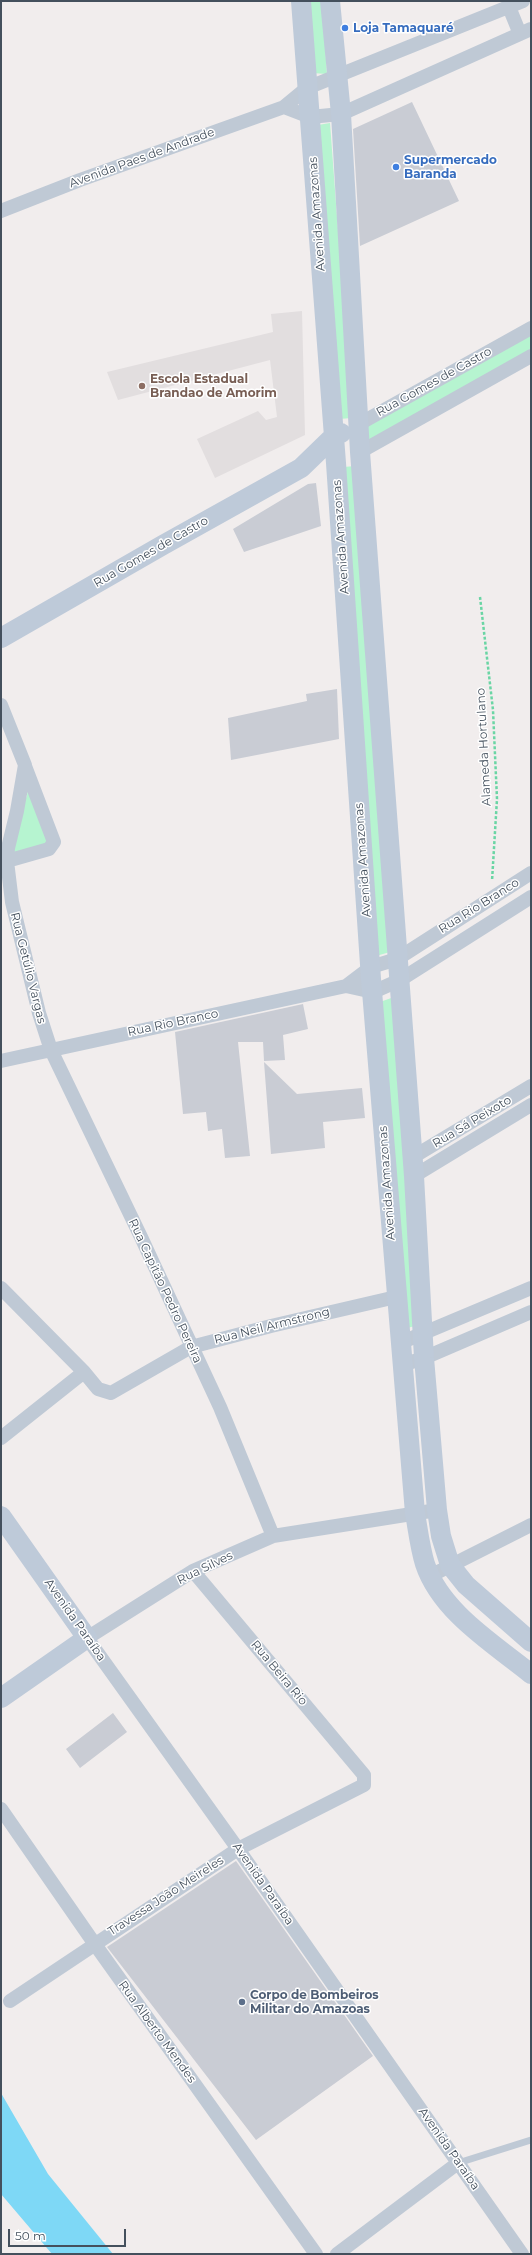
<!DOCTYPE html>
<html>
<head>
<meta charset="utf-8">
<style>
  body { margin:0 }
  #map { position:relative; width:532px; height:2255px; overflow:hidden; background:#f1eded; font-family:Montserrat,sans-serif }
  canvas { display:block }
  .frame { position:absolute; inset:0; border:2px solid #44505d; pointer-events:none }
  .scale { position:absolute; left:8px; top:2229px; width:118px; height:18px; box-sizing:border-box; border:2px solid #44505d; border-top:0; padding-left:5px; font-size:12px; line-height:14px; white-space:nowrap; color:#44505d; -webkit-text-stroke:3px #fff; paint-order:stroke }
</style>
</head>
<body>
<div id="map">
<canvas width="532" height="2255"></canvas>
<div class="frame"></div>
<div class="scale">50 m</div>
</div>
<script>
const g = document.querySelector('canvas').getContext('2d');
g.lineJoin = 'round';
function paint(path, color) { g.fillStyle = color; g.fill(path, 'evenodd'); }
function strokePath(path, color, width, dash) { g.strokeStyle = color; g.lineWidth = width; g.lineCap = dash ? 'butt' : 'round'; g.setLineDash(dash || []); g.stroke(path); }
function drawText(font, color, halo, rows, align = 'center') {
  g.font = font + ' Montserrat,sans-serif'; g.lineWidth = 3; g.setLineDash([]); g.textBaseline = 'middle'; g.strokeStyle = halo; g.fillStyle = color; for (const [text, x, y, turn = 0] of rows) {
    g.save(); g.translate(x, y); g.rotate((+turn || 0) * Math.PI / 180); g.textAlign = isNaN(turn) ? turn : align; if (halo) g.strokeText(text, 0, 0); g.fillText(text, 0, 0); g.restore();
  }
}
paint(new Path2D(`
  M 302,311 L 305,435 L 215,478 L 197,439 L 258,411 L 266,420 L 277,417 L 270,360 L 118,400 L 107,372 L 273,332 L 271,314 Z`), '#e2dedf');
paint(new Path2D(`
  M 307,1 L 322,1 L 327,74 L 312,73 Z
  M 330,123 L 352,418 L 339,419 L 318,125 Z
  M 531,330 L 531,354 L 360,450 L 359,425 Z
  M 356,466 L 390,952 L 376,956 L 343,467 Z
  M 29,776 L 55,843 L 10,857 L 19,812 L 27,796 Z
  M 394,997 L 418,1325 L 404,1329 L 380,1002 Z`), '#b6f4d0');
paint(new Path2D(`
  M 1,2093 L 48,2174 L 113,2254 L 52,2254 L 1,2194 Z`), '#7ed8f6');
paint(new Path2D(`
  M 412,102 L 459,201 L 360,246 L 353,129 Z
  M 316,483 L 321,526 L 244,552 L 233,529 L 308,484 Z
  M 337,689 L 339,739 L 231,760 L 228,718 L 307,701 L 306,694 Z
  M 303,1004 L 308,1029 L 283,1035 L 285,1060 L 264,1061 L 263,1042 L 238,1042 L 250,1156 L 225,1158 L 222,1129 L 208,1131 L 206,1112 L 183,1114 L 175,1032 Z
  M 264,1062 L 297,1094 L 362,1088 L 365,1118 L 323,1122 L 325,1148 L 271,1154 Z
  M 113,1713 L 127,1732 L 80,1768 L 66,1749 Z
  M 236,1861 L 373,2056 L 256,2140 L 107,1947 Z`), '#c9ccd4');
strokePath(new Path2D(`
  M 480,597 L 493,710 L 497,799 L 492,881`), '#6ad5a4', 2.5, [3, 2]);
strokePath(new Path2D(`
  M 458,2163 L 531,2140`), '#bfc9d5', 7);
strokePath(new Path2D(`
  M 509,7 L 520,34
  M 284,107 L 310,117 L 341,114 L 531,29
  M 1,211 L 80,180 L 284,107 L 307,88 L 523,1
  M 359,424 L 531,328
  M 360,452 L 531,356
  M 1,705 L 25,765 L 17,811 L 8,848 L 7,861 L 12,902 L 39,1013 L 51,1050 L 141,1237 L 220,1407 L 273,1536
  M 7,861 L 49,849 L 54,842 L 25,766
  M 346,986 L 373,992 L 400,980 L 531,897
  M 1,1061 L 346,986 L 371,967 L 397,959 L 531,873
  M 413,1157 L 531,1086
  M 414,1176 L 531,1105
  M 1,1288 L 84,1372 L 98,1389 L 111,1393 L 191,1347 L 271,1326 L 396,1297
  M 400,1343 L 531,1288
  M 402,1365 L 424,1358 L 531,1312
  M 1,1438 L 84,1372
  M 437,1510 L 273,1536 L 193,1571 L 87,1638 L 238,1849 L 522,2254
  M 430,1576 L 531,1525
  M 1,1809 L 94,1943 L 316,2254
  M 10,2001 L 238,1849 L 364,1785 L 364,1775 L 193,1571
  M 337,2254 L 458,2163`), '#bfc9d5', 14);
strokePath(new Path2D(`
  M 301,1 L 336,463 L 371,979 L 415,1513 C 418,1530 420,1548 425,1564 C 441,1612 494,1644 531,1674
  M 330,1 L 341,114 L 360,452 L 414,1176 L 424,1358 L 437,1510 L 441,1536 L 450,1565 L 466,1585 L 531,1642
  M 1,638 L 163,545 L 301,468 L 333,437 L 341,433
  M 1,1516 L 87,1638 L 1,1698`), '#becad9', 20);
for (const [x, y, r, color] of [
  [345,28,4,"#3f7fe0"],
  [396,167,4,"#3f7fe0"],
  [142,386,4,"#8d6e63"],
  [242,2002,4,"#5c6f8a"]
]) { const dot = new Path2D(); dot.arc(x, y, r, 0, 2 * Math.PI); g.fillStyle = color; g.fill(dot); strokePath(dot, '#fff', 1.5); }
drawText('bold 12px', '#366cbe', '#fff', [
  ["Loja Tamaquaré",353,28],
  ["Supermercado",404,160],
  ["Baranda",404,174]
], 'left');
drawText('12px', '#44505d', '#fff', [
  ["Avenida Paes de Andrade",142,158,-20],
  ["Avenida Amazonas",317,214,-94],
  ["Rua Gomes de Castro",434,382,-29],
  ["Avenida Amazonas",341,537,-94],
  ["Rua Gomes de Castro",151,552,-30],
  ["Alameda Hortulano",484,747,-93],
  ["Avenida Amazonas",363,860,-94],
  ["Rua Rio Branco",479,906,-32],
  ["Rua Getúlio Vargas",28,968,76],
  ["Rua Rio Branco",173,1023,-12],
  ["Rua Sá Peixoto",472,1122,-31],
  ["Avenida Amazonas",387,1183,-94],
  ["Rua Capitão Pedro Pereira",165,1291,65],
  ["Rua Neil Armstrong",272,1326,-14],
  ["Rua Silves",205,1568,-26],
  ["Avenida Paraíba",75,1620,55],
  ["Rua Beira Rio",279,1673,50],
  ["Avenida Paraíba",263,1884,55],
  ["Travessa João Meireles",166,1896,-33],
  ["Rua Alberto Mendes",157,2032,54],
  ["Avenida Paraíba",449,2149,55]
]);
drawText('bold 12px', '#785e54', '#fff', [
  ["Escola Estadual",150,379],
  ["Brandao de Amorim",150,393]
], 'left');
drawText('bold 12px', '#4e5e75', '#fff', [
  ["Corpo de Bombeiros",250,1995],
  ["Militar do Amazoas",250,2009]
], 'left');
</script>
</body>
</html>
